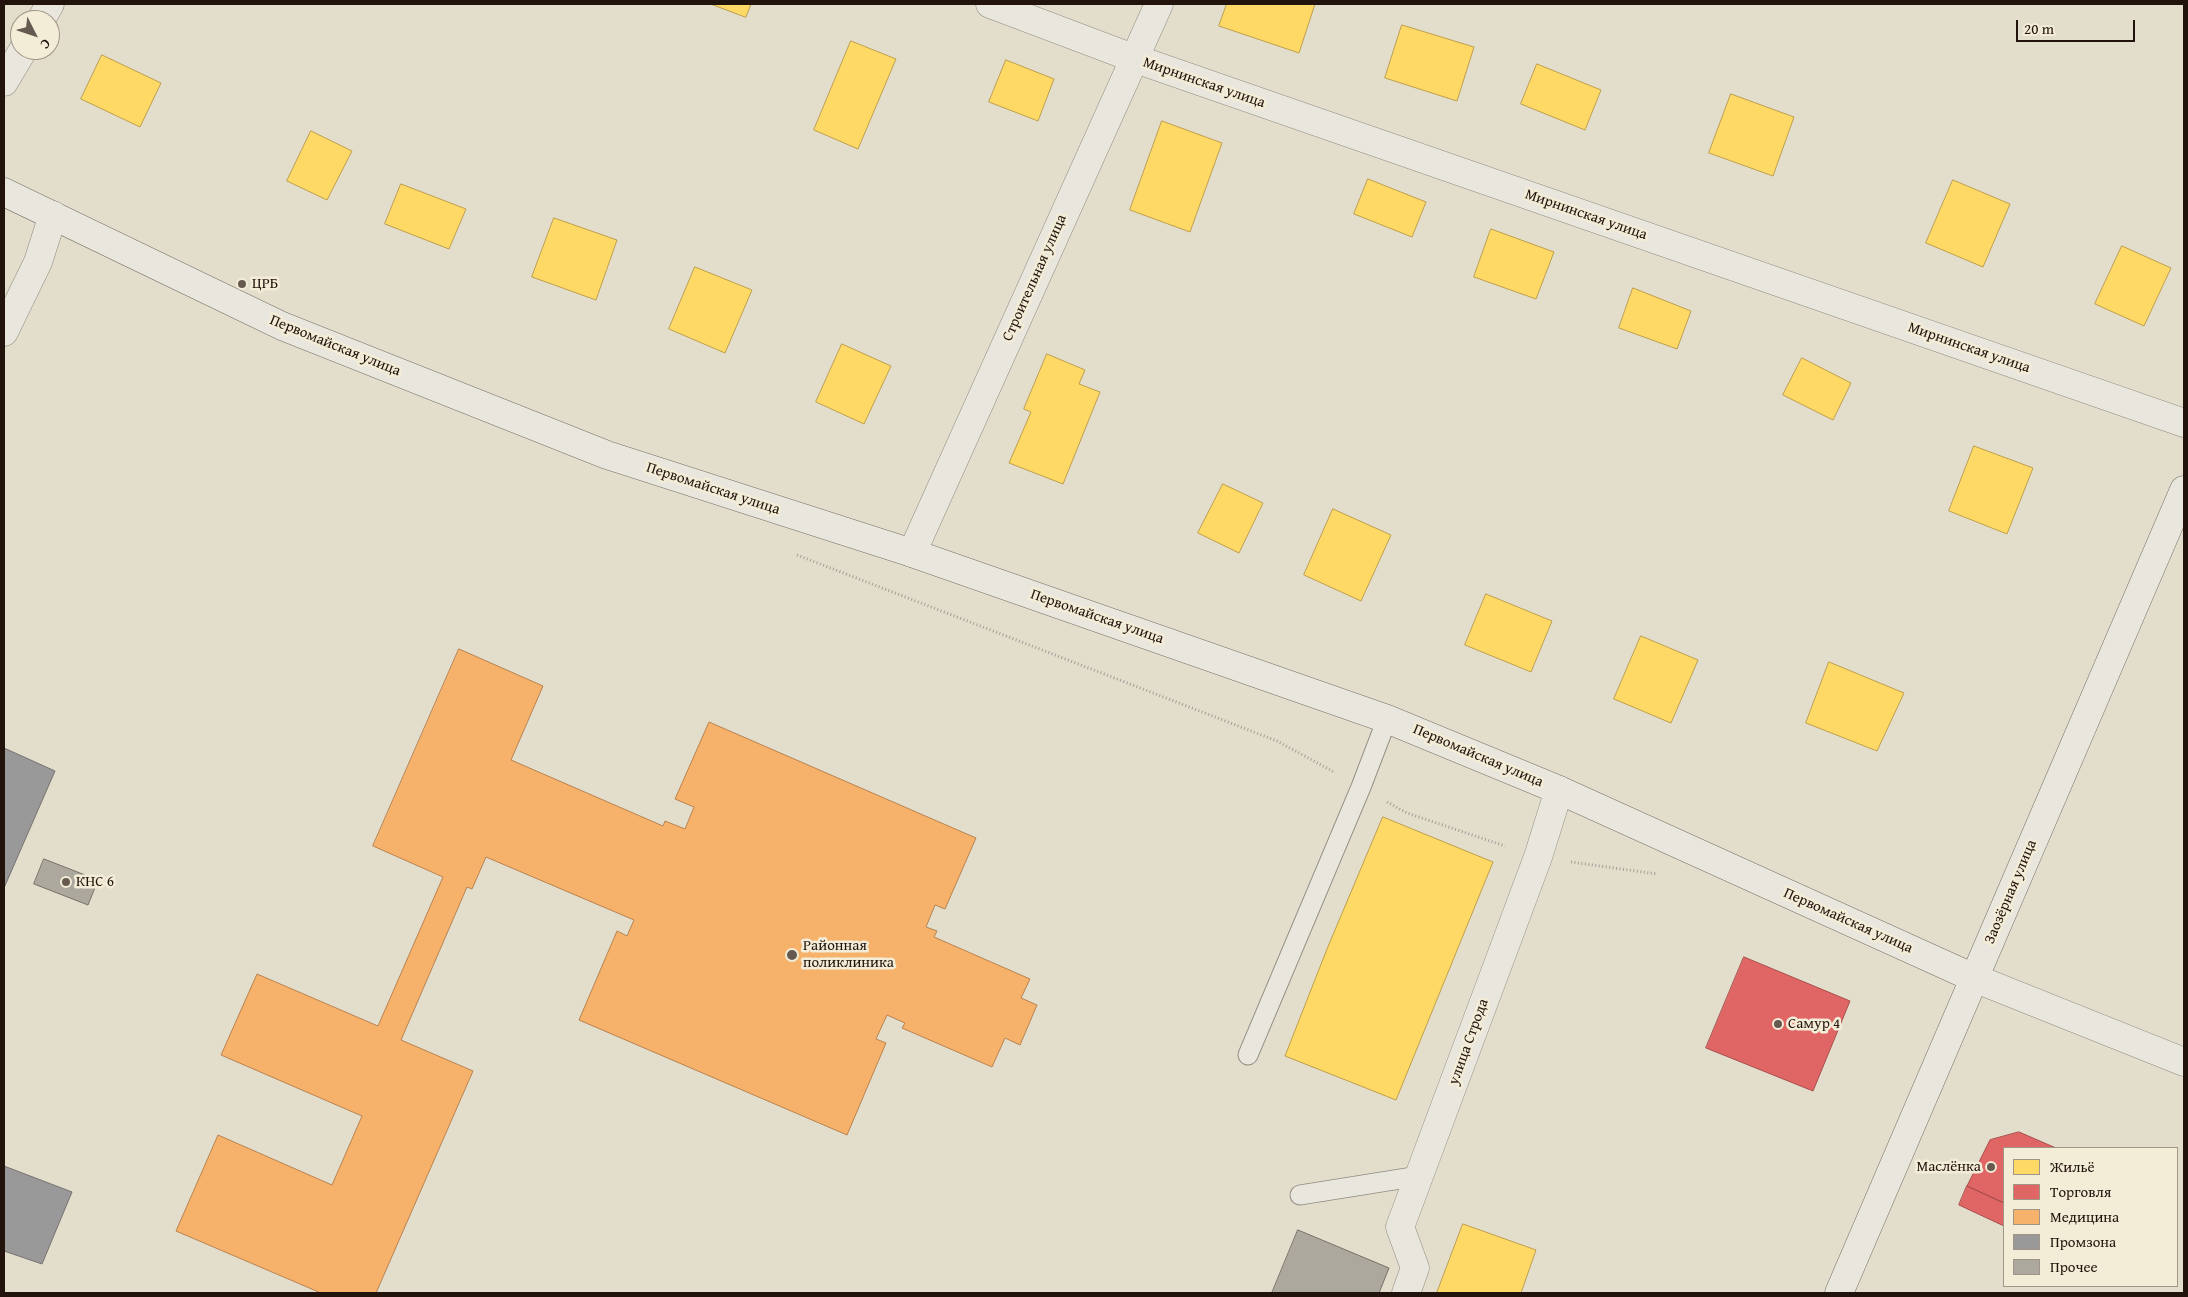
<!DOCTYPE html>
<html>
<head>
<meta charset="utf-8">
<style>
  body { margin:0 }
  #map { position:relative; width:2188px; height:1297px; overflow:hidden; background:#e3ddcc; font-family:"Gentium Book Plus",serif }
  canvas { display:block }
  .frame { position:absolute; inset:0; border:5px solid #23130d; pointer-events:none }
  .legend { position:absolute; left:2003px; top:1147px; width:175px; height:140px; box-sizing:border-box; background:#f3ecd7; border:1px solid #a09586; margin:0; padding:6px 9px; list-style:none; font-size:15px; color:#23130d }
  .legend li { display:flex; align-items:center; gap:10px; height:25px }
  .legend b { width:25px; border:1px solid #a09586 }
  .north { position:absolute; left:10px; top:10px; width:50px; height:50px; box-sizing:border-box; background:#f3ecd7; border:1px solid #a09586; border-radius:50%; rotate:131deg; font-size:14px; font-weight:700; line-height:20px; text-align:center; color:#23130d }
  .north::after { content:''; display:block; margin:auto; width:18px; height:22px; background:#665a50; clip-path:polygon(50% 0,100% 100%,50% 72%,0 100%) }
  .scale { position:absolute; left:2016px; top:20px; width:119px; height:22px; box-sizing:border-box; border:2px solid #23130d; border-top:0; padding-left:6px; font-size:15px; line-height:18px; white-space:nowrap; color:#23130d; -webkit-text-stroke:4px #f3ecd7; paint-order:stroke }
</style>
</head>
<body>
<div id="map">
<canvas width="2188" height="1297"></canvas>
<div class="frame"></div>
<ul class="legend">
<li><b style="height:14px;background:#ffd966"></b>Жильё</li>
<li><b style="height:14px;background:#e06666"></b>Торговля</li>
<li><b style="height:14px;background:#f6b26b"></b>Медицина</li>
<li><b style="height:14px;background:#999"></b>Промзона</li>
<li><b style="height:14px;background:#ada89d"></b>Прочее</li>
</ul>
<div class="north">С</div>
<div class="scale">20 m</div>
</div>
<script>
const g = document.querySelector('canvas').getContext('2d');
g.lineJoin = 'round';
function paint(path, color) { g.fillStyle = color; g.fill(path, 'evenodd'); }
function strokePath(path, color, width, dash) { g.strokeStyle = color; g.lineWidth = width; g.lineCap = dash ? 'butt' : 'round'; g.setLineDash(dash || []); g.stroke(path); }
function drawText(font, color, halo, rows, align = 'center') {
  g.font = font + ' "Gentium Book Plus",serif'; g.lineWidth = 5; g.setLineDash([]); g.textBaseline = 'middle'; g.strokeStyle = halo; g.fillStyle = color; for (const [text, x, y, turn = 0] of rows) {
    g.save(); g.translate(x, y); g.rotate((+turn || 0) * Math.PI / 180); g.textAlign = isNaN(turn) ? turn : align; if (halo) g.strokeText(text, 0, 0); g.fillText(text, 0, 0); g.restore();
  }
}
const homes = new Path2D(`
  M 711,4 L 751,4 L 746,17 Z
  M 1227,4 L 1315,4 L 1299,53 L 1219,26 Z
  M 1402,25 L 1474,47 L 1457,101 L 1385,78 Z
  M 851,41 L 896,59 L 858,149 L 814,130 Z
  M 102,55 L 161,83 L 140,127 L 81,99 Z
  M 1006,60 L 1054,79 L 1038,121 L 989,102 Z
  M 1537,64 L 1601,90 L 1585,130 L 1521,104 Z
  M 1731,94 L 1794,117 L 1773,176 L 1709,153 Z
  M 1162,121 L 1222,143 L 1190,232 L 1130,210 Z
  M 311,131 L 352,151 L 327,200 L 287,181 Z
  M 1368,179 L 1426,202 L 1412,237 L 1354,214 Z
  M 1953,180 L 2010,204 L 1983,267 L 1926,243 Z
  M 401,184 L 466,209 L 449,249 L 385,224 Z
  M 554,218 L 617,240 L 596,300 L 532,277 Z
  M 1491,229 L 1554,252 L 1536,299 L 1474,277 Z
  M 2122,246 L 2171,268 L 2144,326 L 2095,304 Z
  M 695,267 L 752,290 L 725,353 L 669,329 Z
  M 1633,288 L 1691,311 L 1677,349 L 1619,328 Z
  M 842,344 L 891,366 L 864,424 L 816,402 Z
  M 1047,354 L 1085,370 L 1079,384 L 1100,392 L 1063,484 L 1009,463 L 1031,412 L 1024,409 Z
  M 1802,358 L 1851,383 L 1833,420 L 1783,395 Z
  M 1974,446 L 2033,468 L 2007,534 L 1949,511 Z
  M 1223,484 L 1263,503 L 1239,553 L 1198,533 Z
  M 1333,509 L 1391,535 L 1361,601 L 1304,575 Z
  M 1486,594 L 1552,621 L 1531,672 L 1465,645 Z
  M 1641,636 L 1698,660 L 1671,723 L 1614,699 Z
  M 1829,662 L 1904,693 L 1877,751 L 1806,723 Z
  M 1383,817 L 1493,862 L 1396,1100 L 1285,1056 L 1327,949 Z
  M 1463,1224 L 1536,1250 L 1521,1293 L 1437,1293 Z`);
paint(homes, '#ffd966');
strokePath(homes, '#bd9e4b', 1);
const shops = new Path2D(`
  M 1744,957 L 1850,1001 L 1813,1091 L 1706,1048 Z
  M 2019,1132 L 2056,1148 L 2004,1148 L 2004,1203 L 1967,1186 L 1990,1140 Z
  M 1967,1186 L 2004,1203 L 2004,1226 L 1959,1205 Z`);
paint(shops, '#e06666');
strokePath(shops, '#a74d4b', 1);
const health = new Path2D(`
  M 459,649 L 543,686 L 511,760 L 663,826 L 665,821 L 685,829 L 694,807 L 675,799 L 709,722 L 976,838 L 945,909 L 935,905 L 926,927 L 937,931 L 934,937 L 1030,979 L 1021,998 L 1037,1005 L 1020,1045 L 1005,1038 L 992,1067 L 902,1028 L 905,1023 L 887,1015 L 876,1039 L 886,1043 L 847,1135 L 579,1020 L 617,931 L 627,936 L 634,920 L 486,857 L 472,889 L 467,887 L 401,1040 L 473,1071 L 376,1293 L 321,1293 L 176,1231 L 218,1135 L 332,1185 L 362,1116 L 221,1055 L 257,974 L 378,1026 L 443,877 L 373,846 Z`);
paint(health, '#f6b26b');
strokePath(health, '#b7824f', 1);
const industry = new Path2D(`
  M 4,748 L 55,771 L 4,888 Z
  M 4,1166 L 72,1192 L 42,1264 L 4,1251 Z`);
paint(industry, '#999');
strokePath(industry, '#76716f', 1);
const building = new Path2D(`
  M 44,859 L 98,880 L 88,905 L 34,884 Z
  M 1298,1230 L 1389,1268 L 1379,1293 L 1272,1293 Z`);
paint(building, '#ada89d');
strokePath(building, '#767067', 1);
const lane = new Path2D(`
  M 1248,1055 L 1361,787 L 1387,719
  M 1300,1195 L 1419,1176`);
const street = new Path2D(`
  M 990,4 L 1133,58 L 2184,423
  M 41,20 L 50,4
  M 4,82 L 23,50
  M 4,332 L 38,262 L 53,215
  M 912,553 L 1159,4
  M 1974,978 L 2184,1062
  M 1406,1293 L 1415,1268 L 1400,1227 L 1538,857 L 1559,790`);
const secondary = new Path2D(`
  M 4,192 L 282,326 L 607,455 L 912,553 L 1387,719 L 1559,790 L 1974,978
  M 1839,1293 L 2184,490`);
strokePath(lane, '#908b81', 21);
strokePath(street, '#908b81', 29);
strokePath(secondary, '#767067', 29);
strokePath(new Path2D(`
  M 797,555 L 1277,741 L 1334,772
  M 1387,802 L 1407,813 L 1505,846
  M 1571,862 L 1657,874`), '#a39f97', 3, [1, 2.5]);
strokePath(lane, '#e9e6dd', 19);
strokePath(street, '#e9e6dd', 28);
strokePath(secondary, '#e9e6dd', 28);
for (const [x, y, r, color] of [
  [242,284,5,"#665a50"],
  [66,882,5,"#665a50"],
  [792,955,6,"#665a50"],
  [1778,1024,5,"#665a50"],
  [1991,1167,5,"#665a50"]
]) { const dot = new Path2D(); dot.arc(x, y, r, 0, 2 * Math.PI); g.fillStyle = color; g.fill(dot); strokePath(dot, '#f3ecd7', 2); }
drawText('15px', '#23130d', '#f3ecd7', [
  ["Мирнинская улица",1204,83,19],
  ["Мирнинская улица",1586,215,19],
  ["Строительная улица",1035,278,-66],
  ["Первомайская улица",335,346,22],
  ["Мирнинская улица",1969,348,19],
  ["Первомайская улица",713,489,18],
  ["Первомайская улица",1097,617,19],
  ["Первомайская улица",1478,756,23],
  ["Заозёрная улица",2011,892,-67],
  ["Первомайская улица",1848,921,24],
  ["улица Строда",1469,1042,-70]
]);
drawText('15px', '#23130d', '#f3ecd7', [
  ["ЦРБ",252,284],
  ["КНС 6",76,882],
  ["Районная",803,946],
  ["поликлиника",803,963],
  ["Самур 4",1788,1024],
  ["Маслёнка",1981,1167,"right"]
], 'left');
</script>
</body>
</html>
